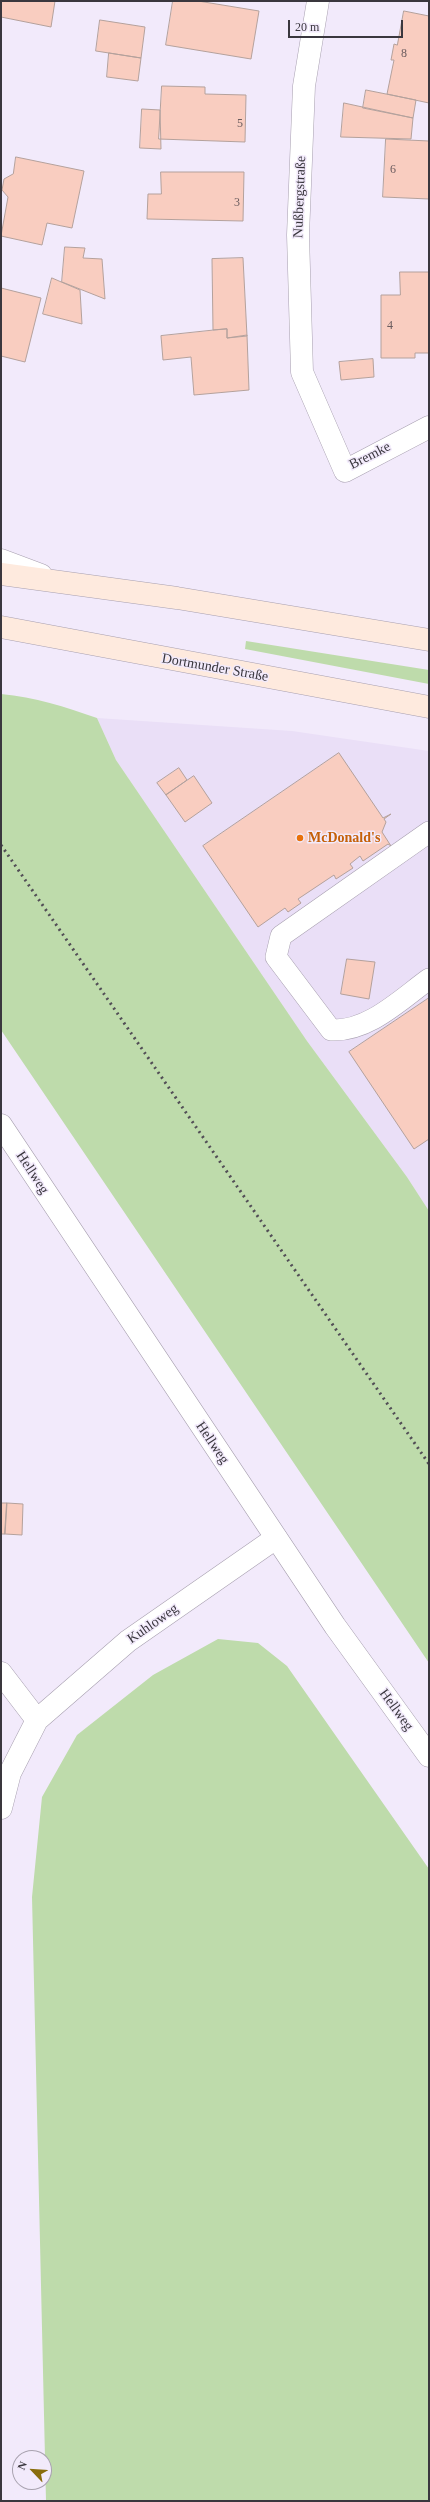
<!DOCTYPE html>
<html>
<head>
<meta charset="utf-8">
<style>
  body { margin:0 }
  #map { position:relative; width:430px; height:2502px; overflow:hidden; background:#f2eafb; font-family:"Times New Roman",serif }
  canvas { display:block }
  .frame { position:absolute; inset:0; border:2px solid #3a373e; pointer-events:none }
  .north { position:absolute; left:12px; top:2450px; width:40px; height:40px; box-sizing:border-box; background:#f2eafb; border:1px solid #a8a2af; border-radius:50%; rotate:295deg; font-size:11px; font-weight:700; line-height:16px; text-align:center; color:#3a373e }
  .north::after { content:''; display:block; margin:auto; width:14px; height:18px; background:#8a6d0d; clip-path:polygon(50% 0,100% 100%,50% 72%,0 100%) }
  .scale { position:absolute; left:288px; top:20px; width:115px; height:18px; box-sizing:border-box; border:2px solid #3a373e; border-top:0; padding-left:5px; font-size:12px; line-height:14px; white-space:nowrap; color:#3a373e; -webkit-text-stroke:3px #f2eafb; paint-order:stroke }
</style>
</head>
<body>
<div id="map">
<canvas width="430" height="2502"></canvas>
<div class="frame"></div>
<div class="north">N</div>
<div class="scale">20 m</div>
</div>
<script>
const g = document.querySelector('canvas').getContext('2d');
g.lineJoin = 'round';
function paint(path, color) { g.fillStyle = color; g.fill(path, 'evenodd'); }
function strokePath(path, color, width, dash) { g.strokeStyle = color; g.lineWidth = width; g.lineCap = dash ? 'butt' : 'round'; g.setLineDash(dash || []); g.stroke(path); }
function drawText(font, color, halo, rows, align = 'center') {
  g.font = font + ' "Times New Roman",serif'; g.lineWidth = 3; g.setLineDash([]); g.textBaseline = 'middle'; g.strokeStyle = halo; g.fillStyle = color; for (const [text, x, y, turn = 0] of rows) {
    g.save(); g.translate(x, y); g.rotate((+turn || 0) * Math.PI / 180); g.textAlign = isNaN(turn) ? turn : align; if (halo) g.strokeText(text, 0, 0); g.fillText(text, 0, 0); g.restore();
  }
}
paint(new Path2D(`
  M 97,718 L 292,731 L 429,751 L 429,1211 L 407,1177 L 307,1041 L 116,760 Z`), '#eadff7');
paint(new Path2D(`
  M 246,641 L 429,670 L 429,684 L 245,649 Z
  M 1,694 C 35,697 65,707 97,718 L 116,760 L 307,1041 L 407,1177 L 429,1211 L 429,1663 L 1,1030 Z
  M 218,1639 L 258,1643 L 287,1666 L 429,1869 L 429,2501 L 46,2501 L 32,1897 L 42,1797 L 77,1735 L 153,1675 Z`), '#bedbab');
const building = new Path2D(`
  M 1,1 L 55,1 L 51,27 L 1,17 Z
  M 173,1 L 198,1 L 259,11 L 251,59 L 166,45 Z
  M 404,11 L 429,16 L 429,103 L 387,94 L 394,60 L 391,60 L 394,44 L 397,45 Z
  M 100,20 L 145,27 L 141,58 L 96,51 Z
  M 109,53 L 141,58 L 138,81 L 107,77 Z
  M 162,86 L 205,87 L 205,94 L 246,95 L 245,142 L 159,139 Z
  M 366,90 L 416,100 L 413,118 L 363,108 Z
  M 344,103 L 413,118 L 411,139 L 341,137 Z
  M 142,109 L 160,110 L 161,149 L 140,148 Z
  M 386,139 L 429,141 L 429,199 L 383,197 Z
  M 16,157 L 84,171 L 72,228 L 47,223 L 42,245 L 1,236 L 8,197 L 2,190 L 4,179 L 13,174 Z
  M 161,172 L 244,172 L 243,221 L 147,219 L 148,194 L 161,194 Z
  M 65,247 L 85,248 L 83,258 L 102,259 L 105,299 L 62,282 Z
  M 243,258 L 247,336 L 227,338 L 227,329 L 213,330 L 212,259 Z
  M 400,272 L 429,272 L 429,353 L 415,353 L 415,358 L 381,358 L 381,295 L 400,295 Z
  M 52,278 L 80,290 L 82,324 L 43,314 Z
  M 1,288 L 41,298 L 25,362 L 1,356 Z
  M 227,329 L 227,338 L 247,335 L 249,390 L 194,395 L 191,357 L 163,360 L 161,336 Z
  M 373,359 L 374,377 L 341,380 L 339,362 Z
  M 339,753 L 383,818 L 391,814 L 384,819 L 386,822 L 382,832 L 391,846 L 388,844 L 363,861 L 360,856 L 350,864 L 353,868 L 336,879 L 334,875 L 298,899 L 301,903 L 288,912 L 285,908 L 258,927 L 203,846 Z
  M 179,768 L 187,780 L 166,795 L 157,783 Z
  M 194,776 L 212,803 L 185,822 L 166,795 Z
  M 347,959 L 375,962 L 369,999 L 341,994 Z
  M 429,998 L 429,1139 L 414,1149 L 349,1052 Z
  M 1,1503 L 7,1503 L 5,1534 L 1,1534 Z
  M 7,1503 L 23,1504 L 22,1535 L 5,1534 Z`);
paint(building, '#f9cdc0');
strokePath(building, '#b4a19c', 1);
const service = new Path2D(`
  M 429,832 L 281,936 L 276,957 L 331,1030 C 368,1032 400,1000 429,979`);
const minor = new Path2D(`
  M 318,1 L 304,86 L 298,235 L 302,372 L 345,471 L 429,427
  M 1,1673 L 37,1720
  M 1,1808 L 10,1773 L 37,1720 L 128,1641 L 276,1538`);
const tertiary = new Path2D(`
  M 1,560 L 41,575
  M 1,1125 L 335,1626 L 429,1756`);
const secondary = new Path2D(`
  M 1,574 L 177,598 L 429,640
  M 1,627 L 429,707`);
strokePath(service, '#a79faf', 22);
strokePath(minor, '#a79faf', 23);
strokePath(tertiary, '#a79faf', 23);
strokePath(secondary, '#a79faf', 23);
strokePath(service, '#fff', 21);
strokePath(minor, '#fff', 22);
strokePath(tertiary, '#fff', 22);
strokePath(secondary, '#feeade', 22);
strokePath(new Path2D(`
  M 1,845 L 429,1464`), '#524e56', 3, [2, 4]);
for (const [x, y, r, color] of [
  [300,838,4,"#e8710a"]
]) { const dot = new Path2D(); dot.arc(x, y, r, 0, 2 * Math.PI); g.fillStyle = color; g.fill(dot); strokePath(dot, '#f2eafb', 1.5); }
drawText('12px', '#6a5c5e', null, [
  ["8",404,54],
  ["5",240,124],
  ["6",393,170],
  ["3",237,203],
  ["4",390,326]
]);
drawText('14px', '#3a373e', '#f2eafb', [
  ["Nußbergstraße",300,197,-88],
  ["Bremke",370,456,-27],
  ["Dortmunder Straße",215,668,10],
  ["Hellweg",32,1173,57],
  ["Hellweg",212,1443,56],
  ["Kuhloweg",153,1624,-35],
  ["Hellweg",396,1710,54]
]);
drawText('bold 14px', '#c56008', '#f2eafb', [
  ["McDonald's",308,838]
], 'left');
</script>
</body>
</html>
